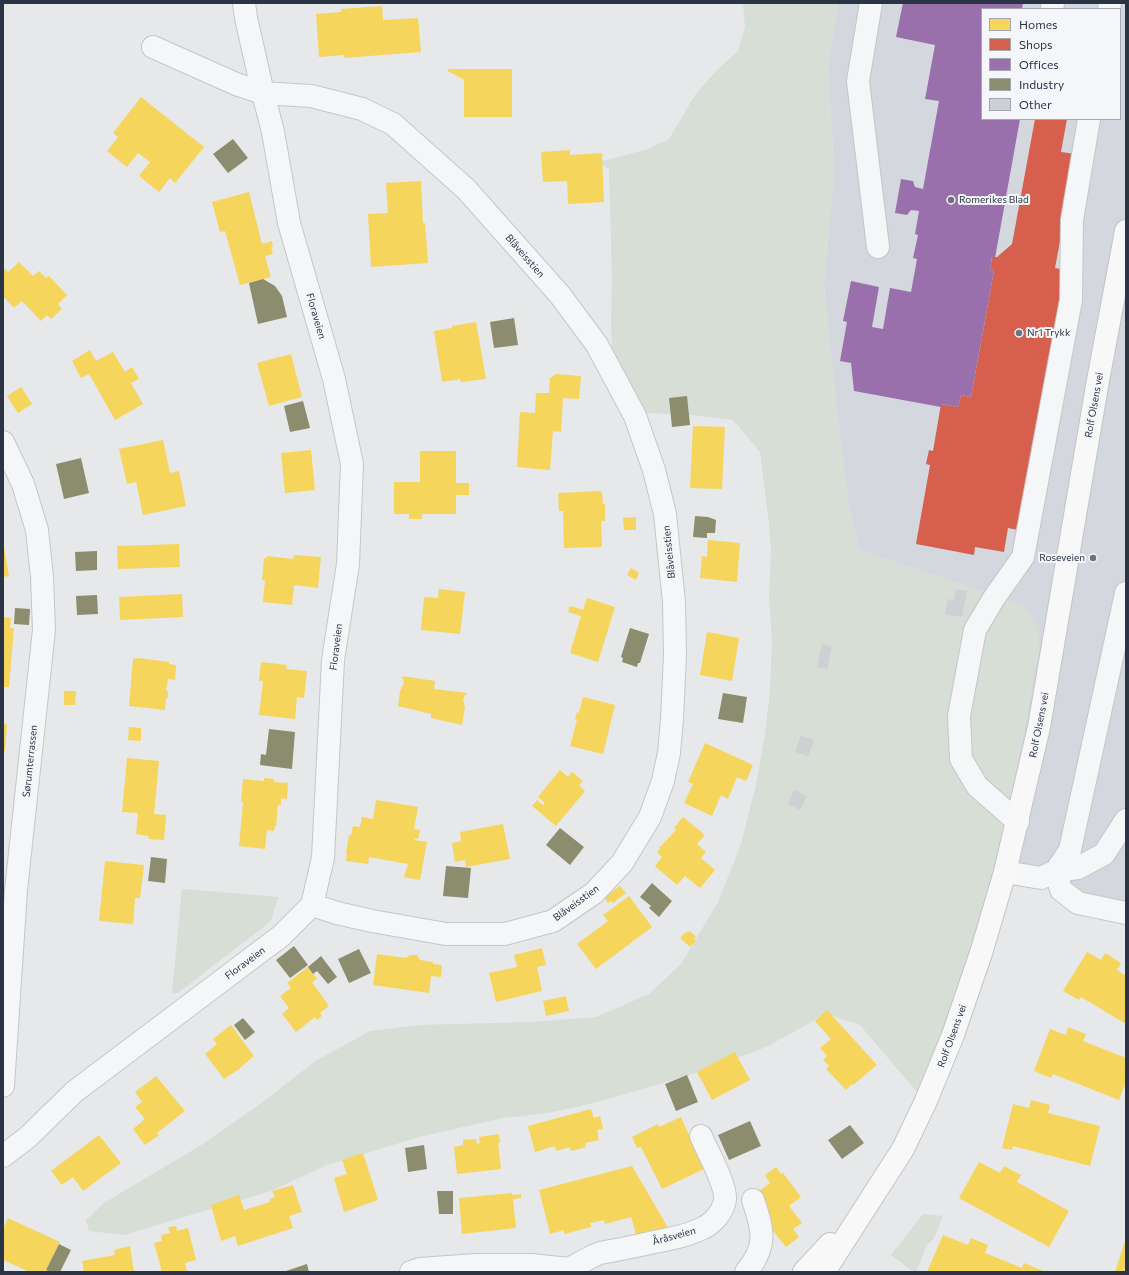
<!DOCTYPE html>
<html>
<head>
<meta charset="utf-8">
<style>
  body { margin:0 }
  #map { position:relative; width:1129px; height:1275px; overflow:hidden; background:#e6e8ea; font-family:Commissioner,sans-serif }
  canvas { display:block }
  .frame { position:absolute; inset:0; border:4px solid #2b3445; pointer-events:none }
  .legend { position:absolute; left:981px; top:8px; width:140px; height:112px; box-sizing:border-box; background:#f4f6f9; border:1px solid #a4a8b1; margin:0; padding:5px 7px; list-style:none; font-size:12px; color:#2b3445 }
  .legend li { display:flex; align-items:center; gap:8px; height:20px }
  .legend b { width:20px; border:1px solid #a4a8b1 }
</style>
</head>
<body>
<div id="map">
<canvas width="1129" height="1275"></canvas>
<div class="frame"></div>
<ul class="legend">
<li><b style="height:11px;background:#f6d55c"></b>Homes</li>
<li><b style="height:11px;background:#d6604d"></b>Shops</li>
<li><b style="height:11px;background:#9970ab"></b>Offices</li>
<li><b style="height:11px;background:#8c8c6e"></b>Industry</li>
<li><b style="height:11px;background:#ced0d3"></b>Other</li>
</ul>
</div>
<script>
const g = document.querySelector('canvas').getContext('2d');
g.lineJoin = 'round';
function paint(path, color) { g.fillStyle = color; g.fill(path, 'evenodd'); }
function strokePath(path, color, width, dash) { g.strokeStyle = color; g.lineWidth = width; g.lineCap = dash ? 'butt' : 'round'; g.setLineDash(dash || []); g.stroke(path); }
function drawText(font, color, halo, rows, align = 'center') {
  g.font = font + ' Commissioner,sans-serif'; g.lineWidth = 4; g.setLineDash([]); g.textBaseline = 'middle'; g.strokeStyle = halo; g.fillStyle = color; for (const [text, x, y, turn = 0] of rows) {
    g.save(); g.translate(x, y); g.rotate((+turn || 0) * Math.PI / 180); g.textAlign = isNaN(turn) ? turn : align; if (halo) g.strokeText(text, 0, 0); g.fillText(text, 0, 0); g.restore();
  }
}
paint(new Path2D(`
  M 838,3 L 1126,3 L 1126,906 L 996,863 L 1026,721 L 1031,690 L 1025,606 L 859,550 L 849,507 L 837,413 L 824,286 L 834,171 L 828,66 ZM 982,9 L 1120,9 L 1120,119 L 982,119 Z`), '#d4d7dd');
paint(new Path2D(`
  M 743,3 L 838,3 L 828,66 L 834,171 L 824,286 L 837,413 L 849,507 L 859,550 L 1025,606 L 1039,631 L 1039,652 L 1031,690 L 1026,721 L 996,863 L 966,980 L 944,1028 L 921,1097 L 860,1025 L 826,1014 L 766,1047 L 709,1069 L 646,1088 L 590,1104 L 548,1113 L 503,1118 L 419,1137 L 327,1165 L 271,1191 L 124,1235 L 89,1231 L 86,1220 L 104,1203 L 203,1144 L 260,1104 L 317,1060 L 370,1031 L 419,1025 L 533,1022 L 596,1017 L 649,994 L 681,964 L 718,902 L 741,844 L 756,785 L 765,734 L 770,692 L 772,640 L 769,598 L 771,549 L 768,515 L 760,452 L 733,420 L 691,415 L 646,413 L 626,410 L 613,367 L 611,326 L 612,277 L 609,169 L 599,162 L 648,149 L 669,139 L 695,95 L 716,71 L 738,51 L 745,27 Z
  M 182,889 L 278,897 L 271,921 L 178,993 L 172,993 Z
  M 923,1214 L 943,1216 L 934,1238 L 927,1245 L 916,1272 L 914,1272 L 891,1255 Z`), '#d6ded6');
paint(new Path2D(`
  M 382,6 L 383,20 L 418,18 L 421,52 L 344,58 L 344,55 L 319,57 L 316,14 L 341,12 L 341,9 Z
  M 448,69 L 512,69 L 512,117 L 464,117 L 464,80 L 448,71 Z
  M 141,97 L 204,147 L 175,183 L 170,178 L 159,192 L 139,176 L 150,162 L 138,153 L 127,167 L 107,151 L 118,137 L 113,133 Z
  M 570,150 L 570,155 L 602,153 L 604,202 L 568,204 L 567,181 L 543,182 L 541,152 Z
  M 421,181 L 423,223 L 425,223 L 428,263 L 371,267 L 368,214 L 388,213 L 386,183 Z
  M 249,192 L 262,244 L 272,241 L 273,247 L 271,247 L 273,254 L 265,256 L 271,277 L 240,285 L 225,231 L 220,232 L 212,202 Z
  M 19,262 L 33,276 L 39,271 L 46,278 L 49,276 L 67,295 L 58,304 L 62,309 L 51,319 L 47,315 L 41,321 L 22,301 L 14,308 L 3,296 L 3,270 L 5,269 L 8,272 Z
  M 476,322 L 486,379 L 461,382 L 460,379 L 442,382 L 434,331 L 452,328 L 452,326 Z
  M 90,350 L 96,361 L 113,352 L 125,372 L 132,367 L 139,379 L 131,383 L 143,404 L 115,420 L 89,374 L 81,378 L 72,361 Z
  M 291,354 L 302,397 L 269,406 L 257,363 Z
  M 556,374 L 581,376 L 579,399 L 563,398 L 561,432 L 553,431 L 550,470 L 517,467 L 520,412 L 535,413 L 536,393 L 549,393 L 550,378 Z
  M 21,387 L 32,404 L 18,413 L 7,396 Z
  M 693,426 L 725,427 L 722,489 L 690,488 Z
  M 163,440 L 170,473 L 179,471 L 186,506 L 143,515 L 136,482 L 127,484 L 119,449 Z
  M 311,450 L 315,490 L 285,493 L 281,453 Z
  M 420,451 L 456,451 L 456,483 L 469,483 L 469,495 L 456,495 L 456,514 L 422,514 L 422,519 L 409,519 L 409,514 L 394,514 L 394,482 L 420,482 Z
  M 600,491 L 602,492 L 603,504 L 605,504 L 605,521 L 601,521 L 602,547 L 564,548 L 563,511 L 559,511 L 558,493 Z
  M 636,517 L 636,530 L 624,530 L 623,518 Z
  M 708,540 L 740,543 L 737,582 L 700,578 L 702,556 L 707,557 Z
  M 3,541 L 9,576 L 3,577 Z
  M 179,544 L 180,567 L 118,569 L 117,546 Z
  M 294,555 L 321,557 L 318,588 L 294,585 L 292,605 L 263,602 L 265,580 L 262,580 L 264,558 L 267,558 L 267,556 L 293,559 Z
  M 631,568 L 639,573 L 636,580 L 627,575 Z
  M 439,589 L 465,592 L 460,634 L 421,630 L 424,597 L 438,598 Z
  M 182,594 L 183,617 L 120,620 L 119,597 Z
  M 587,598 L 615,607 L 598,662 L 570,653 L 581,616 L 568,612 L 570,606 L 583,610 Z
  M 3,617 L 11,618 L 10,628 L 14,628 L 9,687 L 3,687 Z
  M 707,632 L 739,638 L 732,681 L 700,675 Z
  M 138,658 L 169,662 L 169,664 L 176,665 L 175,680 L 168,679 L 166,691 L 168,691 L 168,698 L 166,698 L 165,710 L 129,706 L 133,659 Z
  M 261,662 L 287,665 L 286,669 L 307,671 L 304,698 L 297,697 L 295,719 L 259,715 L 263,681 L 259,681 Z
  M 402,676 L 435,681 L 434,689 L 467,693 L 463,699 L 465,708 L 462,725 L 431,718 L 431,714 L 398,706 L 400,691 L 404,683 Z
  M 64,691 L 76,691 L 75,705 L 64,705 Z
  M 583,697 L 615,705 L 603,754 L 570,746 L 577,720 L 575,719 L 577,712 L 579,713 Z
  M 3,723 L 7,724 L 5,751 L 3,751 Z
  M 129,727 L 141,728 L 141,741 L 128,740 Z
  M 705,743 L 753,765 L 746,781 L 737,777 L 728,799 L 721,795 L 712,816 L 684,803 L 693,784 L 688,782 Z
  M 127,758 L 159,761 L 154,814 L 166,815 L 164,840 L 149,839 L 148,836 L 136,834 L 138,813 L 122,812 Z
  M 560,770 L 568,777 L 572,772 L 583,781 L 579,785 L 585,791 L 556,826 L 532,806 L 537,800 L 543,805 L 545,803 L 538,797 Z
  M 264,778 L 274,779 L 274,782 L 288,783 L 287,799 L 281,798 L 281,805 L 278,805 L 276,826 L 275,826 L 274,831 L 267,830 L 265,849 L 239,846 L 243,802 L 241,802 L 243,779 L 264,781 Z
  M 376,800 L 418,807 L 414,829 L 420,830 L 418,839 L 415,838 L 414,840 L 427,842 L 420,880 L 404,877 L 408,864 L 369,857 L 368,864 L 346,861 L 347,854 L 346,853 L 349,835 L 351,835 L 353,826 L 360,827 L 362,817 L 373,819 Z
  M 683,817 L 705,835 L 697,844 L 706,852 L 701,858 L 715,870 L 700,888 L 685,876 L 677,885 L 655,866 L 662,857 L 657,852 L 660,849 L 659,848 L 676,830 L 674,828 Z
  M 503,824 L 510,859 L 466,867 L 465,860 L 455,862 L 452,843 L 461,841 L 460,832 Z
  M 105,861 L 144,865 L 140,898 L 135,898 L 133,924 L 99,921 Z
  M 620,886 L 626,893 L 613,903 L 611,901 L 608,903 L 604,897 Z
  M 629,896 L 652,927 L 596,969 L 577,944 L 608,921 L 603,915 Z
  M 690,931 L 696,937 L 694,939 L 696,941 L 690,947 L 680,938 L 686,932 L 688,933 Z
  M 542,948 L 546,965 L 537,967 L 542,991 L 496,1002 L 489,973 L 517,967 L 514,955 Z
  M 1087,952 L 1101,960 L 1105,953 L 1121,963 L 1117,970 L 1126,976 L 1126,1024 L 1081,997 L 1079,1000 L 1063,991 Z
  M 377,954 L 406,958 L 410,955 L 417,955 L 420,960 L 433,962 L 433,964 L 442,965 L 441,977 L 431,976 L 429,993 L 373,985 Z
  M 308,967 L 317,979 L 312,982 L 329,1006 L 320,1013 L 322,1016 L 317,1020 L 315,1017 L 296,1032 L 282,1014 L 289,1008 L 280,996 L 291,988 L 287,983 Z
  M 566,996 L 569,1011 L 546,1016 L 543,1001 Z
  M 827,1010 L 877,1065 L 853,1085 L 852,1084 L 846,1090 L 826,1069 L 829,1066 L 823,1060 L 827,1056 L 820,1048 L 831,1039 L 815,1021 Z
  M 231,1025 L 254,1056 L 239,1069 L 224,1079 L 205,1054 L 217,1044 L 213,1039 Z
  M 1068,1027 L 1086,1034 L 1083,1041 L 1126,1058 L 1126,1081 L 1119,1100 L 1053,1074 L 1051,1078 L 1034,1071 L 1050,1029 L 1066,1035 Z
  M 735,1052 L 750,1080 L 712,1100 L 697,1072 Z
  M 156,1076 L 185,1111 L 157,1133 L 159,1135 L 145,1145 L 133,1129 L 145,1119 L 135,1107 L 142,1102 L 135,1092 Z
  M 1031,1100 L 1050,1105 L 1048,1113 L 1100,1126 L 1090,1166 L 1013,1146 L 1012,1150 L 1002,1148 L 1013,1104 L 1029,1108 Z
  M 591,1109 L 594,1118 L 600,1116 L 603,1129 L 597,1130 L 599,1140 L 585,1143 L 586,1147 L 571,1151 L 570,1147 L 556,1151 L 555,1146 L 535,1152 L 528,1126 Z
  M 681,1117 L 704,1169 L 662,1189 L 641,1147 L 637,1148 L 632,1137 L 658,1124 L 659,1127 Z
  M 499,1134 L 500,1143 L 498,1143 L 501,1169 L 457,1174 L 454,1147 L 463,1145 L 463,1140 L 476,1139 L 477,1144 L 480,1143 L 479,1137 Z
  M 99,1135 L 121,1163 L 83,1191 L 73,1177 L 62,1185 L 51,1171 Z
  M 363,1153 L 378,1200 L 344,1212 L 334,1178 L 347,1174 L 342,1160 Z
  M 979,1162 L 1000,1173 L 1004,1166 L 1021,1175 L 1017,1182 L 1069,1211 L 1049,1247 L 959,1198 Z
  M 632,1166 L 670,1231 L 637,1237 L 631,1217 L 605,1224 L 604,1220 L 590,1223 L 591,1227 L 564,1234 L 564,1230 L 550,1234 L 539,1190 Z
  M 776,1167 L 781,1174 L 783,1173 L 801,1197 L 789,1206 L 802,1223 L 793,1229 L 799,1237 L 786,1247 L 765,1221 L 771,1217 L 755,1194 L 770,1183 L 765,1175 Z
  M 293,1185 L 302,1212 L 289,1216 L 293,1228 L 238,1246 L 235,1236 L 221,1241 L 211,1205 L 239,1195 L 244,1210 L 270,1202 L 270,1199 L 275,1197 L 272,1191 Z
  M 512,1193 L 512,1195 L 521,1194 L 521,1198 L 513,1199 L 516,1228 L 462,1234 L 459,1198 Z
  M 8,1218 L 60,1242 L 45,1272 L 30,1272 L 3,1260 L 3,1229 Z
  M 176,1226 L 177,1231 L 188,1228 L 196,1260 L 185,1263 L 187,1272 L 162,1272 L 154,1243 L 162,1241 L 161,1235 L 170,1233 L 168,1227 Z
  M 943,1235 L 968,1245 L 971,1238 L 988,1245 L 985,1253 L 1022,1268 L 1024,1263 L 1046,1272 L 1029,1272 L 1023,1270 L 1022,1272 L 927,1272 Z
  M 1126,1238 L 1126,1272 L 1115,1272 Z
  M 130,1246 L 134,1272 L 84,1272 L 82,1261 L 115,1255 L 114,1250 Z`), '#f6d55c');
paint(new Path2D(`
  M 1035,119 L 1067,119 L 1061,152 L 1076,154 L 1055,268 L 1066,270 L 1018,530 L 1008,528 L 1004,552 L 975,547 L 974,555 L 916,544 L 930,465 L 926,464 L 929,450 L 933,451 L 941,404 L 958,407 L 961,395 L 971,397 L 994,271 L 990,270 L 992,257 L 997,257 L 1012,244 Z`), '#d6604d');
paint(new Path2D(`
  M 903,3 L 1023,3 L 1022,9 L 982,9 L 982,119 L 1020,119 L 995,258 L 992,257 L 990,270 L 994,271 L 971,397 L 961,395 L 958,407 L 941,404 L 941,407 L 854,391 L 851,363 L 840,361 L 847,322 L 843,321 L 851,281 L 879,287 L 872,327 L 883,329 L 890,288 L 911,292 L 917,259 L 913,258 L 918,235 L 915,234 L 919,211 L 911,210 L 907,215 L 895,213 L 901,179 L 913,181 L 915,187 L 923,189 L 939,101 L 925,99 L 935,45 L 896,37 Z`), '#9970ab');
paint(new Path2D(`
  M 233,139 L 248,158 L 228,173 L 213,154 Z
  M 263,279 L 275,286 L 282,296 L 287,317 L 258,324 L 249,283 Z
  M 514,318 L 518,345 L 494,348 L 490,322 Z
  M 687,396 L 690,425 L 672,427 L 669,398 Z
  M 303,401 L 310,428 L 290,432 L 284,406 Z
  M 81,458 L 89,493 L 64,499 L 56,464 Z
  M 695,516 L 708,517 L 716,520 L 715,533 L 707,533 L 707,538 L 693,537 Z
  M 97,551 L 97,570 L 76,571 L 75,552 Z
  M 97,595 L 98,614 L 77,615 L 76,596 Z
  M 15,608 L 30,609 L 29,625 L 14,624 Z
  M 630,628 L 649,634 L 640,663 L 638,663 L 637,667 L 622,662 L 623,658 L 621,657 Z
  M 723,693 L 747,697 L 743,723 L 718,719 Z
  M 269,729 L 295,732 L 292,769 L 260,765 L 261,754 L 266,755 Z
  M 560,828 L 584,847 L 570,865 L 546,845 Z
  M 151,857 L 167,859 L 165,883 L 148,881 Z
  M 446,866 L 471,868 L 468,898 L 443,896 Z
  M 652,883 L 672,901 L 659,917 L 649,908 L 651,906 L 640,897 Z
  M 294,946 L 308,965 L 290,978 L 276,960 Z
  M 359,949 L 371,973 L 349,983 L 338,959 Z
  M 321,956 L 337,977 L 328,984 L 317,971 L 313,974 L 308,967 Z
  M 243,1018 L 255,1032 L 245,1040 L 234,1025 Z
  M 687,1075 L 698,1102 L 676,1111 L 665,1084 Z
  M 750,1121 L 761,1146 L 729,1160 L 718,1135 Z
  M 850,1125 L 864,1143 L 842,1159 L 828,1140 Z
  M 424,1145 L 427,1169 L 408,1172 L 405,1148 Z
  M 437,1191 L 453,1191 L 453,1214 L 439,1214 Z
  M 59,1244 L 71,1250 L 60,1272 L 50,1272 L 46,1270 Z
  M 307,1264 L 309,1272 L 283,1272 Z`), '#8c8c6e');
paint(new Path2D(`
  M 956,589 L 967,591 L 962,617 L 945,614 L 948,599 L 954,600 Z
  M 822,644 L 832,647 L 827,669 L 817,667 Z
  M 801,735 L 814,740 L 808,756 L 795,752 Z
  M 794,790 L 807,796 L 800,810 L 788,804 Z`), '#ced0d3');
const minor = new Path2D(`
  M 871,3 L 858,81 L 878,247
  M 1052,9 L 1053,3
  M 1109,9 L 1110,3
  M 153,47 L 236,84 L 263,93 L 311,96 L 362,109 L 393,124 L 466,189 L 560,295 L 597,345 L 635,416 L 654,470 L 665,514 L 674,602 L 675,655 L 672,720 L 669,753 L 663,781 L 650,817 L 622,863 L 594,893 L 553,921 L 505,934 L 446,934 L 372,921 L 337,913 L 312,905
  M 3,442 L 23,484 L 37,530 L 42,577 L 44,630 L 16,890 L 3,1086
  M 1126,820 L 1104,854 L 1078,868 L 1056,871 L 1061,890 L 1078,903 L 1126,913
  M 1018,822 L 977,786 L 961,759 L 959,716 L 975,630 L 994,598 L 1023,557 L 1071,300 L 1072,220 L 1089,119
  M 1005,872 L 1041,878 L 1056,871 L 1070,850 L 1126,593
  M 3,1156 L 28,1137 L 74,1092 L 281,936 L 312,905 L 323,858 L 333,660 L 348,564 L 352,464 L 334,379 L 289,223 L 273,132 L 263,93 L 246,18 L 244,3
  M 569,1269 L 591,1257 L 600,1253 C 618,1250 636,1246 654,1242 C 670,1239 686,1236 701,1229 C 713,1224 724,1211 725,1199 C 726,1184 707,1151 701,1136
  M 411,1272 L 420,1269 L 476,1265 L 531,1265 L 569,1269 L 575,1272
  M 746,1272 C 768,1246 763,1230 753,1200`);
const major = new Path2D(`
  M 804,1272 L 830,1244
  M 824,1272 L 903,1149 L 925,1103 L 953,1035 L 981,953 L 1005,872 L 1039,727 L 1097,386 L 1126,231`);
strokePath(minor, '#c4c6c8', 24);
strokePath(major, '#c2c5c8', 24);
strokePath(minor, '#f5f6f7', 22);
strokePath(major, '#f8f8f8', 22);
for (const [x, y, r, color] of [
  [951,200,4,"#6c737f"],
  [1019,333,4,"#6c737f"],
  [1093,558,4,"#6c737f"]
]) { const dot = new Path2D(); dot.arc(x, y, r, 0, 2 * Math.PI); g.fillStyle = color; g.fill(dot); strokePath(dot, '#f4f6f9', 1.5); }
drawText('10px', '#2b3445', '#f4f6f9', [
  ["Romerikes Blad",959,200],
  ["Nr1 Trykk",1027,333],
  ["Roseveien",1085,558,"right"]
], 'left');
drawText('10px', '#2b3445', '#f4f6f9', [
  ["Blåveisstien",525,256,49],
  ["Floraveien",316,316,74],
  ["Rolf Olsens vei",1094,405,-80],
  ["Blåveisstien",669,552,-96],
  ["Floraveien",336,647,-83],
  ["Rolf Olsens vei",1039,725,-79],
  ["Sørumterrassen",30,761,-84],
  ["Blåveisstien",576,903,-36],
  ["Floraveien",245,963,-37],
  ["Rolf Olsens vei",952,1036,-70],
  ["Åråsveien",674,1236,-15]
]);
</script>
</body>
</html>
